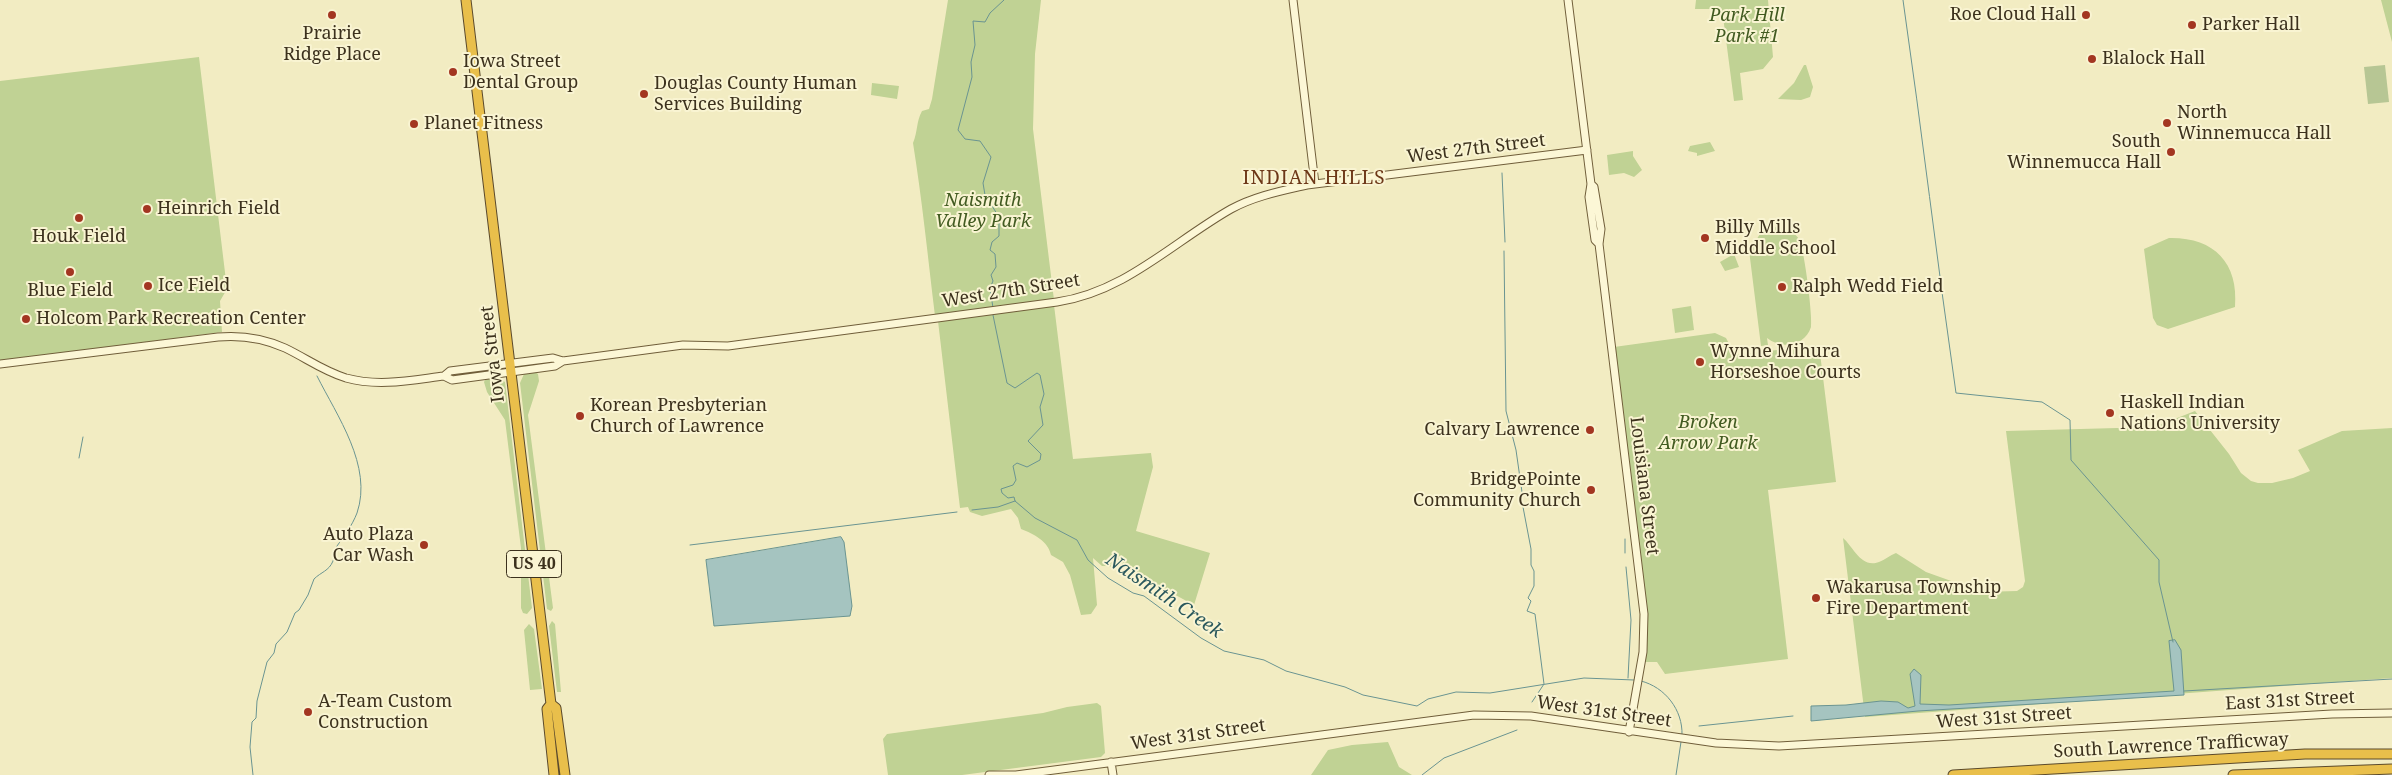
<!DOCTYPE html>
<html>
<head>
<meta charset="utf-8">
<style>
  body { margin:0 }
  canvas { display:block; background:#f2ecc2 }
</style>
</head>
<body>
<canvas width="2392" height="775"></canvas>
<script>
const g = document.querySelector('canvas').getContext('2d');
g.lineJoin = 'round';
function paint(path, color) { g.fillStyle = color; g.fill(path, 'evenodd'); }
function strokePath(path, color, width, dash) { g.strokeStyle = color; g.lineWidth = width; g.lineCap = dash ? 'butt' : 'round'; g.setLineDash(dash || []); g.stroke(path); }
function drawText(font, color, halo, rows, align = 'center') {
  g.font = font + ' "Noto Serif",serif'; g.lineWidth = 4; g.setLineDash([]); g.textBaseline = 'middle'; g.strokeStyle = halo; g.fillStyle = color; for (const [text, x, y, turn = 0] of rows) {
    g.save(); g.translate(x, y); g.rotate((+turn || 0) * Math.PI / 180); g.textAlign = isNaN(turn) ? turn : align; if (halo) g.strokeText(text, 0, 0); g.fillText(text, 0, 0); g.restore();
  }
}
paint(new Path2D(`
  M 948,0 L 1041,0 L 1035,54 L 1033,129 L 1054,300 L 935,316 C 928,258 922,199 913,143 C 918,131 916,122 922,111 L 929,109 L 932,99 Z
  M 1696,0 L 1768,0 L 1773,57 L 1763,69 L 1740,73 L 1743,100 L 1734,101 L 1722,9 L 1695,9 Z
  M 2381,0 L 2392,0 L 2392,42 Z
  M 199,57 L 227,289 L 220,301 L 222,332 L 0,361 L 0,81 Z
  M 1804,65 L 1806,65 L 1813,87 L 1810,97 L 1801,100 L 1778,99 L 1794,83 Z
  M 872,83 L 899,86 L 897,99 L 871,95 Z
  M 1710,142 L 1715,151 L 1697,156 L 1697,153 L 1688,151 L 1690,146 Z
  M 1633,151 L 1633,156 L 1642,170 L 1634,177 L 1624,173 L 1609,175 L 1607,155 Z
  M 1780,227 C 1788,229 1794,232 1799,239 C 1804,247 1813,317 1811,327 C 1805,346 1782,350 1767,338 L 1768,345 L 1761,346 L 1749,250 C 1760,241 1755,227 1780,227 Z
  M 2169,238 C 2213,237 2239,262 2235,307 L 2168,329 L 2157,325 L 2153,318 L 2144,249 Z
  M 1734,254 L 1739,267 L 1725,271 L 1720,262 Z
  M 1054,305 L 1073,459 L 1151,453 L 1153,467 L 1136,531 L 1210,553 L 1194,605 C 1173,594 1125,564 1102,566 L 1093,558 L 1097,605 L 1091,614 L 1081,615 L 1070,575 L 1063,562 L 1051,555 C 1048,541 1034,534 1021,529 L 1018,518 L 1011,509 L 982,516 L 970,512 L 968,507 L 960,508 L 938,321 Z
  M 1691,306 L 1694,330 L 1675,333 L 1672,309 Z
  M 1715,333 L 1726,338 L 1735,355 L 1819,345 L 1836,482 L 1768,490 L 1788,659 L 1665,674 L 1657,662 L 1645,662 L 1647,639 L 1646,608 L 1614,347 Z
  M 534,371 L 538,374 L 539,381 L 528,415 L 553,608 L 551,611 L 547,609 L 520,383 L 524,374 Z
  M 496,376 L 505,382 L 532,608 L 527,614 L 523,613 L 521,608 L 521,548 L 505,420 L 487,392 L 484,382 L 486,378 Z
  M 2195,411 L 2229,454 L 2241,473 L 2251,481 L 2258,483 L 2272,483 L 2293,478 L 2310,471 L 2298,450 L 2342,431 L 2392,428 L 2392,678 L 1865,717 L 1843,538 C 1853,546 1861,569 1879,562 C 1885,560 1890,555 1896,553 L 1926,572 L 1982,592 L 2017,591 L 2023,587 L 2025,581 L 2006,431 L 2154,427 Z
  M 552,621 L 555,624 L 561,692 L 557,692 L 549,626 Z
  M 529,624 L 534,629 L 542,689 L 530,690 L 524,630 Z
  M 1097,703 L 1101,706 L 1105,753 L 1101,757 L 962,775 L 888,775 L 883,739 L 887,734 L 1043,713 L 1067,707 Z
  M 1388,742 L 1399,767 L 1412,775 L 1311,775 L 1328,750 L 1352,745 Z`), '#c0d294');
paint(new Path2D(`
  M 2385,65 L 2389,102 L 2368,104 L 2364,67 Z`), '#b7c694');
const water = new Path2D(`
  M 841,537 L 844,542 L 852,606 L 850,616 L 714,626 L 706,560 Z
  M 2175,640 L 2181,650 L 2184,695 L 1918,711 L 1811,721 L 1811,706 L 1846,705 L 1881,701 L 1898,702 L 1908,708 L 1915,706 L 1910,674 L 1914,669 L 1921,675 L 1920,704 L 1949,705 L 2174,691 L 2169,641 Z`);
paint(water, '#a5c4c0');
strokePath(water, '#6a9491', 1);
strokePath(new Path2D(`
  M 1903,0 C 1922,131 1937,262 1956,393 L 2042,402 L 2070,420 L 2071,460 L 2159,560 L 2159,582 L 2173,642
  M 1502,173 L 1505,242
  M 1504,251 L 1506,411 L 1516,450 L 1522,492
  M 993,308 L 990,288 L 993,281 L 991,275 L 996,267 L 995,254 L 990,250 L 992,242 L 999,236 L 999,217 L 985,195 L 983,183 L 991,157 L 980,141 L 965,139 L 958,130 L 972,77 L 971,62 L 975,45 L 973,21 L 985,22 L 990,13 L 1004,0
  M 993,315 L 1007,383 L 1015,388 L 1037,373 L 1040,375 L 1044,394 L 1040,407 L 1043,425 L 1028,441 L 1041,454 L 1040,460 L 1027,467 L 1017,463 L 1013,466 L 1016,480 L 1013,485 L 1001,489 L 1002,493 L 1008,498 L 1014,497 L 1015,501 L 1035,518 L 1077,540 L 1088,560 L 1108,578 L 1133,593 L 1144,596 L 1201,638 L 1224,651 L 1264,660 L 1286,671 L 1345,687 L 1363,695 L 1417,706 L 1428,699 L 1456,692 L 1490,693 L 1584,678 L 1634,680
  M 79,458 L 83,437
  M 1523,507 L 1531,549 L 1531,565 L 1534,571 L 1534,586 L 1528,598 L 1531,601 L 1527,611 L 1535,614 L 1544,684 L 1532,702
  M 972,510 L 998,507 L 1015,501
  M 1625,539 L 1625,553
  M 690,545 L 957,512
  M 1626,567 L 1631,620 L 1628,678
  M 1641,681 C 1665,687 1683,710 1682,735
  M 2184,691 L 2392,679
  M 1699,726 L 1793,716
  M 253,775 L 250,747 L 252,722 L 256,718 L 257,701 L 267,662 L 274,653 L 276,644 L 287,632 L 295,613 L 299,610 L 308,595 L 314,579 C 321,572 329,571 333,561 C 335,556 334,551 337,546 C 344,536 352,526 357,513 C 373,466 337,416 317,376
  M 1422,775 L 1444,758 L 1517,730
  M 1676,775 L 1681,742`), '#6a9491', 1);
const secondary = new Path2D(`
  M 1293,0 L 1315,184
  M 1568,0 L 1591,184 L 1589,197 L 1595,240 L 1599,244
  M 1591,184 L 1594,187 L 1601,229 L 1599,244 L 1644,614 L 1643,652 L 1629,732
  M 0,364 L 218,337 C 241,335 263,338 285,348 C 306,358 323,371 346,378 C 379,387 412,380 444,376 L 450,371 L 553,358 L 563,361 L 683,345 L 728,346 L 1057,302 C 1125,292 1173,242 1231,209 C 1255,196 1281,191 1307,185 L 1587,150
  M 444,376 L 452,380 L 555,366 L 563,361
  M 1111,762 L 1113,775
  M 989,775 L 1017,775
  M 1016,775 L 1474,715 L 1531,716 L 1716,743 L 1779,746 L 2332,714 L 2392,713`);
const highway = new Path2D(`
  M 466,0 L 551,704 L 547,709 L 554,775
  M 551,704 L 556,708 L 565,775
  M 1953,775 L 2305,754 L 2392,754
  M 2233,775 L 2392,769`);
strokePath(secondary, '#705e3a', 9);
strokePath(highway, '#5b4a2c', 11);
strokePath(secondary, '#fcf7d6', 7);
strokePath(highway, '#e9bf4b', 9);
for (const [x, y, r, color] of [
  [332,15,5,"#a33621"],
  [2086,15,5,"#a33621"],
  [2192,25,5,"#a33621"],
  [2092,59,5,"#a33621"],
  [453,72,5,"#a33621"],
  [644,94,5,"#a33621"],
  [2167,123,5,"#a33621"],
  [414,124,5,"#a33621"],
  [2171,152,5,"#a33621"],
  [147,209,5,"#a33621"],
  [79,218,5,"#a33621"],
  [1705,238,5,"#a33621"],
  [70,272,5,"#a33621"],
  [148,286,5,"#a33621"],
  [1782,287,5,"#a33621"],
  [26,319,5,"#a33621"],
  [1700,362,5,"#a33621"],
  [2110,413,5,"#a33621"],
  [580,416,5,"#a33621"],
  [1590,430,5,"#a33621"],
  [1591,490,5,"#a33621"],
  [424,545,5,"#a33621"],
  [1816,598,5,"#a33621"],
  [308,712,5,"#a33621"]
]) { const dot = new Path2D(); dot.arc(x, y, r, 0, 2 * Math.PI); g.fillStyle = color; g.fill(dot); strokePath(dot, '#f9f4d2', 2); }
for (const [x, y, w] of [
  [534,564,55]
]) { const box = new Path2D(); box.roundRect(x - w / 2, y - 13.5, w, 27, 4); g.fillStyle = '#f9f4d2'; g.fill(box); strokePath(box, '#3c311d', 1); }
drawText('bold 16px', '#3c311d', null, [
  ["US 40",534,564]
]);
drawText('18px', '#3c311d', '#f9f4d2', [
  ["Roe Cloud Hall",2076,15,"right"],
  ["Parker Hall",2202,25],
  ["Prairie",332,34,"center"],
  ["Ridge Place",332,55,"center"],
  ["Blalock Hall",2102,59],
  ["Iowa Street",463,62],
  ["Dental Group",463,83],
  ["Douglas County Human",654,84],
  ["Services Building",654,105],
  ["North",2177,113],
  ["Winnemucca Hall",2177,134],
  ["Planet Fitness",424,124],
  ["South",2161,142,"right"],
  ["Winnemucca Hall",2161,163,"right"],
  ["Heinrich Field",157,209],
  ["Billy Mills",1715,228],
  ["Middle School",1715,249],
  ["Houk Field",79,237,"center"],
  ["Ice Field",158,286],
  ["Ralph Wedd Field",1792,287],
  ["Blue Field",70,291,"center"],
  ["Holcom Park Recreation Center",36,319],
  ["Wynne Mihura",1710,352],
  ["Horseshoe Courts",1710,373],
  ["Haskell Indian",2120,403],
  ["Nations University",2120,424],
  ["Korean Presbyterian",590,406],
  ["Church of Lawrence",590,427],
  ["Calvary Lawrence",1580,430,"right"],
  ["BridgePointe",1581,480,"right"],
  ["Community Church",1581,501,"right"],
  ["Auto Plaza",414,535,"right"],
  ["Car Wash",414,556,"right"],
  ["Wakarusa Township",1826,588],
  ["Fire Department",1826,609],
  ["A-Team Custom",318,702],
  ["Construction",318,723]
], 'left');
drawText('italic 18px', '#425b21', '#f9f4d2', [
  ["Park Hill",1747,16],
  ["Park #1",1747,37],
  ["Naismith",983,201],
  ["Valley Park",983,222],
  ["Broken",1708,423],
  ["Arrow Park",1708,444]
]);
drawText('18px', '#3c311d', '#f9f4d2', [
  ["West 27th Street",1476,149,-7],
  ["West 27th Street",1011,291,-9],
  ["Iowa Street",493,354,-97],
  ["Louisiana Street",1644,486,83],
  ["East 31st Street",2290,701,-3],
  ["West 31st Street",1604,712,8],
  ["West 31st Street",2004,718,-4],
  ["West 31st Street",1198,735,-8],
  ["South Lawrence Trafficway",2171,746,-3]
]);
g.letterSpacing = '1px';
drawText('19px', '#6d3818', '#f9f4d2', [
  ["INDIAN HILLS",1314,179]
]);
g.letterSpacing = '0px';
drawText('italic 19px', '#2a585d', '#f9f4d2', [
  ["Naismith Creek",1164,596,34]
]);
</script>
</body>
</html>
